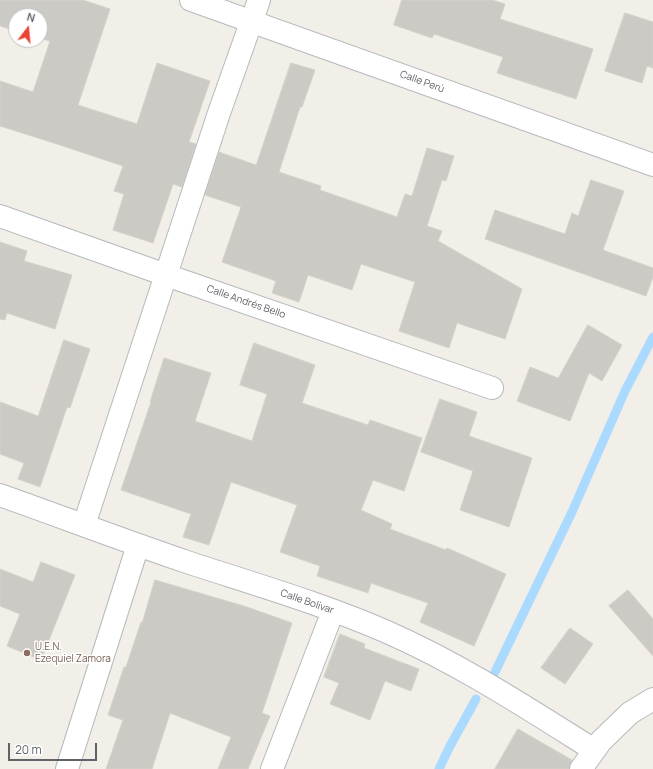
<!DOCTYPE html>
<html>
<head>
<meta charset="utf-8">
<style>
  body { margin:0 }
  #map { position:relative; width:653px; height:769px; overflow:hidden; background:#f1efe8; font-family:Manrope,sans-serif }
  canvas { display:block }
  .north { position:absolute; left:8px; top:8px; width:40px; height:40px; box-sizing:border-box; background:#fff; border:1px solid #bfc1c3; border-radius:50%; rotate:16deg; font-size:11px; font-weight:700; line-height:16px; text-align:center; color:#5f6368 }
  .north::after { content:''; display:block; margin:auto; width:14px; height:18px; background:#ea4335; clip-path:polygon(50% 0,100% 100%,50% 72%,0 100%) }
  .scale { position:absolute; left:8px; top:743px; width:89px; height:18px; box-sizing:border-box; border:2px solid #5f6368; border-top:0; padding-left:5px; font-size:12px; line-height:14px; white-space:nowrap; color:#5f6368; -webkit-text-stroke:3px #fff; paint-order:stroke }
</style>
</head>
<body>
<div id="map">
<canvas width="653" height="769"></canvas>
<div class="north">N</div>
<div class="scale">20 m</div>
</div>
<script>
const g = document.querySelector('canvas').getContext('2d');
g.lineJoin = 'round';
function strokePath(path, color, width, dash) { g.strokeStyle = color; g.lineWidth = width; g.lineCap = dash ? 'butt' : 'round'; g.setLineDash(dash || []); g.stroke(path); }
function paint(path, color) { g.fillStyle = color; g.fill(path, 'evenodd'); }
function drawText(font, color, halo, rows, align = 'center') {
  g.font = font + ' Manrope,sans-serif'; g.lineWidth = 3; g.setLineDash([]); g.textBaseline = 'middle'; g.strokeStyle = halo; g.fillStyle = color; for (const [text, x, y, turn = 0] of rows) {
    g.save(); g.translate(x, y); g.rotate((+turn || 0) * Math.PI / 180); g.textAlign = isNaN(turn) ? turn : align; if (halo) g.strokeText(text, 0, 0); g.fillText(text, 0, 0); g.restore();
  }
}
strokePath(new Path2D(`
  M 495,672 L 572,512 L 625,391 L 653,337
  M 439,769 L 450,746 L 476,699`), '#aadaff', 9);
const building = new Path2D(`
  M 0,0 L 83,0 L 110,9 L 78,105 L 137,124 L 157,63 L 210,81 L 189,142 L 196,144 L 182,187 L 173,184 L 153,243 L 113,230 L 124,194 L 114,191 L 123,166 L 57,144 L 0,126 L 0,81 L 33,92 L 50,41 L 40,38 L 40,16 L 16,16 L 16,31 L 0,26 Z
  M 402,0 L 492,0 L 505,4 L 500,19 L 593,49 L 576,99 L 497,73 L 503,57 L 434,34 L 432,38 L 394,25 Z
  M 625,13 L 653,22 L 653,68 L 647,66 L 642,83 L 605,71 Z
  M 291,63 L 315,70 L 302,107 L 300,107 L 279,172 L 321,186 L 320,190 L 397,217 L 405,194 L 412,196 L 427,148 L 454,156 L 446,181 L 442,180 L 427,226 L 442,231 L 438,241 L 522,289 L 505,339 L 457,323 L 449,348 L 399,331 L 415,282 L 361,264 L 352,290 L 308,275 L 299,302 L 272,293 L 276,281 L 222,262 L 241,207 L 205,195 L 219,152 L 256,165 Z
  M 591,180 L 624,191 L 603,250 L 653,268 L 653,277 L 646,296 L 485,239 L 495,210 L 565,234 L 572,213 L 578,216 Z
  M 0,242 L 27,251 L 24,261 L 72,275 L 55,329 L 7,313 L 5,320 L 0,319 Z
  M 588,325 L 622,345 L 602,381 L 589,373 L 570,421 L 517,401 L 530,367 L 558,378 Z
  M 64,340 L 90,349 L 70,408 L 67,407 L 40,487 L 18,479 L 24,463 L 0,454 L 0,402 L 38,416 Z
  M 254,343 L 315,365 L 302,403 L 368,425 L 370,420 L 422,438 L 404,491 L 373,480 L 361,510 L 392,524 L 390,529 L 446,550 L 447,548 L 506,574 L 474,646 L 420,622 L 428,603 L 371,583 L 368,593 L 317,576 L 320,566 L 280,552 L 297,505 L 231,482 L 209,545 L 183,537 L 191,514 L 121,490 L 151,402 L 150,402 L 164,358 L 211,373 L 195,421 L 252,441 L 267,394 L 240,385 Z
  M 440,399 L 477,412 L 469,436 L 532,458 L 509,527 L 460,510 L 473,471 L 421,452 Z
  M 41,562 L 75,575 L 41,660 L 7,646 L 20,614 L 0,606 L 0,569 L 33,582 Z
  M 155,580 L 247,607 L 292,623 L 262,713 L 270,716 L 248,769 L 218,769 L 231,737 L 170,713 L 152,769 L 106,769 L 123,720 L 108,715 L 124,667 L 126,667 L 141,622 L 142,623 Z
  M 628,590 L 653,619 L 653,656 L 609,606 Z
  M 570,628 L 593,644 L 565,684 L 541,668 Z
  M 340,634 L 365,644 L 364,648 L 419,669 L 411,691 L 385,681 L 370,720 L 330,704 L 339,683 L 324,677 Z
  M 518,729 L 572,760 L 569,769 L 495,769 Z`);
paint(building, '#cccac5');
strokePath(building, '#d6d1c6', 1);
const street = new Path2D(`
  M 191,0 L 653,165
  M 0,216 L 166,275 L 492,388
  M 0,495 C 62,517 125,541 187,562 C 254,584 323,604 387,632 C 460,664 527,708 594,750
  M 84,525 L 219,113 L 259,0
  M 67,769 L 138,545
  M 272,769 L 333,611
  M 581,769 L 601,741 L 630,713 L 653,699`);
strokePath(street, '#b5b8bc', 24);
strokePath(street, '#fff', 22);
for (const [x, y, r, color] of [
  [27,653,4,"#8d6e63"]
]) { const dot = new Path2D(); dot.arc(x, y, r, 0, 2 * Math.PI); g.fillStyle = color; g.fill(dot); strokePath(dot, '#fff', 1.5); }
drawText('10px', '#5f6368', '#fff', [
  ["Calle Perú",422,82,20],
  ["Calle Andrés Bello",246,302,19],
  ["Calle Bolívar",307,602,19]
]);
drawText('10px', '#785e54', '#fff', [
  ["U.E.N.",35,647],
  ["Ezequiel Zamora",35,659]
], 'left');
</script>
</body>
</html>
